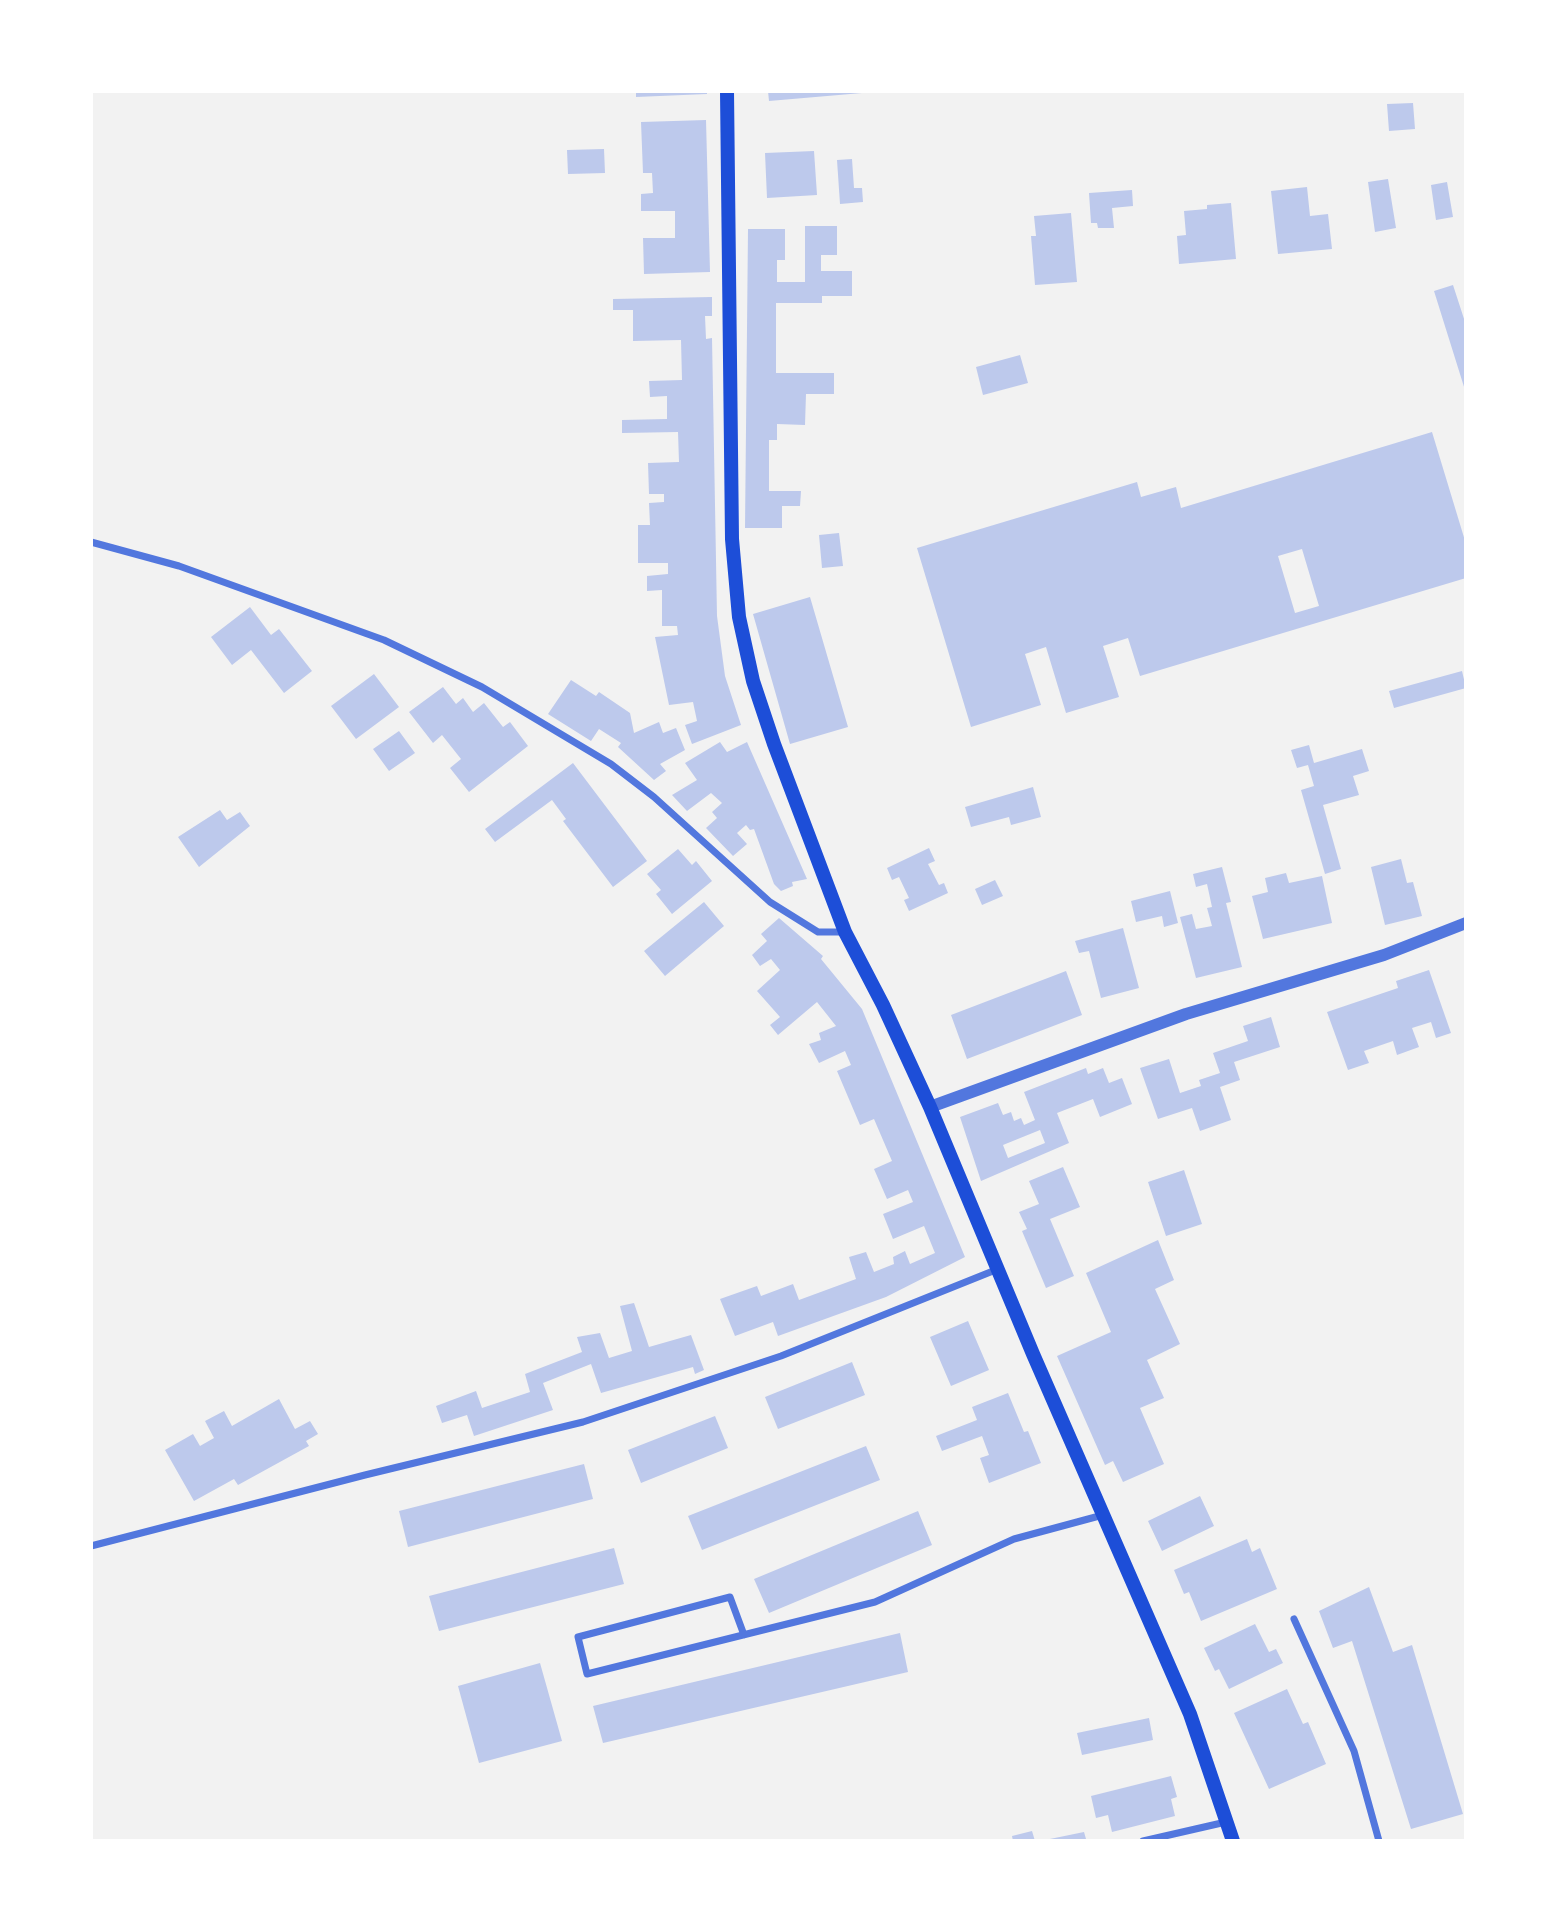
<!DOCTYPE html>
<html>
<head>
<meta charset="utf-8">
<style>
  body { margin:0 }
  #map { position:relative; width:1557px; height:1932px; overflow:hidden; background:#f2f2f2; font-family:"Archivo Narrow",sans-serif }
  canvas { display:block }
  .frame { position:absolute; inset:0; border:93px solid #fff; pointer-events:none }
</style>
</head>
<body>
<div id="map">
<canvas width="1557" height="1932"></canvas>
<div class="frame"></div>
</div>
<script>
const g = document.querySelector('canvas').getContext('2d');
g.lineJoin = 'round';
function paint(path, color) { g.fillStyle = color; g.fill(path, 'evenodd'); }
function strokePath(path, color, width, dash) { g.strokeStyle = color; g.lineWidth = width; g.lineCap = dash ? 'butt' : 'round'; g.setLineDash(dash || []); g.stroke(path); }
paint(new Path2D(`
  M 636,91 L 707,91 L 707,94 L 636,97 Z
  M 768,91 L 862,91 L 862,93 L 769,101 Z
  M 1413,103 L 1415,129 L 1389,131 L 1387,104 Z
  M 706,120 L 710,272 L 644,274 L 643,238 L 675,238 L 675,211 L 641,211 L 641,194 L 653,193 L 652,173 L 643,173 L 641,122 Z
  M 604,149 L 605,173 L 568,174 L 567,150 Z
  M 814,151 L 817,195 L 767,198 L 765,153 Z
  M 852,159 L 854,188 L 862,188 L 863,202 L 840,204 L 837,160 Z
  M 1388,179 L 1396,228 L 1375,232 L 1368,182 Z
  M 1447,182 L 1453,217 L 1436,220 L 1431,185 Z
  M 1307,187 L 1310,216 L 1328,214 L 1332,249 L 1278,254 L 1271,191 Z
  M 1132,190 L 1133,206 L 1112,208 L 1114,228 L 1098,228 L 1097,223 L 1091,223 L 1089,193 Z
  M 1231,203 L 1236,259 L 1179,264 L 1177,236 L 1186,235 L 1184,211 L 1207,209 L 1207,205 Z
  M 1071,213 L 1077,282 L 1035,285 L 1031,236 L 1036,236 L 1034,216 Z
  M 805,226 L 837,226 L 837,255 L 821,255 L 821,271 L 852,271 L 852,296 L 822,296 L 822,303 L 776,303 L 776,373 L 834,373 L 834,394 L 806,394 L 805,425 L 777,424 L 777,440 L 769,440 L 769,491 L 801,491 L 800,506 L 782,506 L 782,528 L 745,528 L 748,229 L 785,229 L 785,260 L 777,260 L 777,282 L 805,282 Z
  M 1453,285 L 1466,325 L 1465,390 L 1434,291 Z
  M 712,297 L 712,316 L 705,316 L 706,339 L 712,338 L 717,616 L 725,676 L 741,725 L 692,744 L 685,725 L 697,721 L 693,702 L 669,705 L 655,637 L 678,635 L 677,626 L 662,626 L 662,590 L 647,591 L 647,576 L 668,574 L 668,563 L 638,563 L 638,525 L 650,525 L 649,503 L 664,502 L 664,494 L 649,494 L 648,463 L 679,462 L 678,432 L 622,433 L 622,420 L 667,419 L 667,396 L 650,397 L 649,381 L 682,380 L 681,340 L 633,341 L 633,310 L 613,310 L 613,299 Z
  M 1020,355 L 1028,383 L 983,395 L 976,367 Z
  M 1432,432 L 1466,544 L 1466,578 L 1140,676 L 1128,638 L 1103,646 L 1119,697 L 1066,713 L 1046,647 L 1025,654 L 1041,705 L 971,727 L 917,548 L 1137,482 L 1141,497 L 1176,487 L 1181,508 ZM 1302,549 L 1319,606 L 1295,613 L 1278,556 Z
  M 839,533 L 843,566 L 822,568 L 819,535 Z
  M 810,597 L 848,727 L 790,744 L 753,614 Z
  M 250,607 L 271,635 L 279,629 L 312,671 L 284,693 L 251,650 L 232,665 L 211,637 Z
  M 1462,671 L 1466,688 L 1394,708 L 1389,691 Z
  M 374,674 L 399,707 L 356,739 L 331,706 Z
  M 571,680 L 596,696 L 599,692 L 630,713 L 634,733 L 659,722 L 663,733 L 676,728 L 685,750 L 660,764 L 666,771 L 654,780 L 618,747 L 621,743 L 599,729 L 591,741 L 548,714 Z
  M 443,687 L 456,704 L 463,698 L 473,712 L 484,703 L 503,727 L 510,722 L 528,746 L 469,792 L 450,768 L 461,759 L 442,735 L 433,743 L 409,712 Z
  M 399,731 L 415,753 L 389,771 L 373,749 Z
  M 720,742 L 727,752 L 747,742 L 807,879 L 792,882 L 793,886 L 781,891 L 774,884 L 754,829 L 750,830 L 746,825 L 737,833 L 747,844 L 733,856 L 706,828 L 717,818 L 712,812 L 722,803 L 711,793 L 687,811 L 672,795 L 697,780 L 685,763 Z
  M 1309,745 L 1314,763 L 1362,749 L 1369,771 L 1353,776 L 1359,795 L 1323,805 L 1341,869 L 1325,874 L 1301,790 L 1314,786 L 1308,765 L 1297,768 L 1291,750 Z
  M 573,763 L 647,861 L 613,887 L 563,821 L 566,819 L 552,800 L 495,842 L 485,829 Z
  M 1033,787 L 1041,817 L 1011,825 L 1009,817 L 971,827 L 965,807 Z
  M 220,810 L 227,820 L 240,812 L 250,826 L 199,867 L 178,837 Z
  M 929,848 L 935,861 L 928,864 L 939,885 L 944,883 L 948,893 L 909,911 L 904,900 L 909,898 L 899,877 L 892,880 L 887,868 Z
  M 678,849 L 692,865 L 696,861 L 712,881 L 672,914 L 656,894 L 661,890 L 647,874 Z
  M 1401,859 L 1407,883 L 1413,882 L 1422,916 L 1385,925 L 1371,867 Z
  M 1222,867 L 1231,902 L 1226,903 L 1242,967 L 1196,978 L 1180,917 L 1192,914 L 1196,929 L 1212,926 L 1207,908 L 1212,907 L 1207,884 L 1196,887 L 1193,874 Z
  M 1286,873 L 1289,883 L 1322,876 L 1332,923 L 1263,939 L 1252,896 L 1268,892 L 1265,878 Z
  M 995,880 L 1003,896 L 982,905 L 975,889 Z
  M 1170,891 L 1178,923 L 1164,927 L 1162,916 L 1136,922 L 1131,901 Z
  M 704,902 L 724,926 L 665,976 L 644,951 Z
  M 779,918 L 823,956 L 821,959 L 862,1009 L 965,1257 L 886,1297 L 778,1336 L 773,1322 L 735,1336 L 720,1299 L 757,1286 L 761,1296 L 793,1284 L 799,1300 L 856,1279 L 849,1257 L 866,1252 L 874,1272 L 894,1264 L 893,1257 L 905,1251 L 910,1264 L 935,1253 L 924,1226 L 893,1239 L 883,1214 L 913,1202 L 908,1190 L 887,1199 L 874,1169 L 892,1161 L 874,1119 L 860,1125 L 837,1071 L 851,1065 L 845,1051 L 819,1063 L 809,1044 L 821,1040 L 819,1033 L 836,1026 L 817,1002 L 778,1035 L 770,1025 L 780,1017 L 757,991 L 780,970 L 771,959 L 760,966 L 752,955 L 767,941 L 761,934 Z
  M 1123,928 L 1139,988 L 1101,998 L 1089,951 L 1079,953 L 1075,941 Z
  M 1429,970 L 1451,1033 L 1436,1038 L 1431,1022 L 1412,1028 L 1419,1047 L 1397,1055 L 1393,1041 L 1364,1051 L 1369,1063 L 1348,1070 L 1327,1012 L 1398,988 L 1396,981 Z
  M 1066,971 L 1082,1015 L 967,1059 L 951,1015 Z
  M 1271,1017 L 1280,1047 L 1234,1062 L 1240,1080 L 1220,1087 L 1231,1120 L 1200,1131 L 1192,1108 L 1158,1119 L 1140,1068 L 1169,1059 L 1180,1093 L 1201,1086 L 1199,1080 L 1220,1073 L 1213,1053 L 1248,1041 L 1243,1026 Z
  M 1086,1068 L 1088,1074 L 1103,1068 L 1109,1083 L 1122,1078 L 1132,1104 L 1100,1117 L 1093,1099 L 1057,1113 L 1069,1143 L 981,1181 L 960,1117 L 998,1103 L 1003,1115 L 1011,1112 L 1014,1121 L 1021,1118 L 1024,1125 L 1035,1120 L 1024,1092 ZM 1040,1130 L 1045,1143 L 1008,1158 L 1003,1145 Z
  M 1063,1167 L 1080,1207 L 1050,1219 L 1074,1276 L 1046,1288 L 1022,1231 L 1027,1229 L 1019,1212 L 1039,1204 L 1029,1181 Z
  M 1184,1170 L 1202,1224 L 1166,1236 L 1148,1182 Z
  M 1158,1240 L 1174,1280 L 1155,1289 L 1180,1344 L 1147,1360 L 1164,1398 L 1140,1408 L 1164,1464 L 1123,1482 L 1113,1461 L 1105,1465 L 1057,1356 L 1111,1332 L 1086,1273 Z
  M 634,1303 L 649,1347 L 691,1335 L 704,1370 L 695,1374 L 693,1367 L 601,1393 L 591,1364 L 543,1383 L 553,1410 L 474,1436 L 467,1415 L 442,1423 L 436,1406 L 476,1391 L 482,1408 L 530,1392 L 525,1374 L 582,1352 L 577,1337 L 600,1333 L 609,1358 L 632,1351 L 620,1306 Z
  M 968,1321 L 989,1370 L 951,1386 L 930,1337 Z
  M 852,1362 L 865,1395 L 778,1429 L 765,1397 Z
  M 1008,1393 L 1024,1432 L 1028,1431 L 1041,1463 L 989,1483 L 980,1458 L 989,1455 L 982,1436 L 942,1451 L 936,1436 L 977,1420 L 972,1407 Z
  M 279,1399 L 295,1429 L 310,1421 L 318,1434 L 306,1441 L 309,1446 L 238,1485 L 234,1479 L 194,1501 L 165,1450 L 193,1434 L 200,1446 L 214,1438 L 205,1421 L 224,1411 L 232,1426 Z
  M 715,1416 L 728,1448 L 641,1483 L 628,1450 Z
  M 866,1446 L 880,1480 L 702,1550 L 688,1516 Z
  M 584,1464 L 593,1499 L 408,1547 L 399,1511 Z
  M 1200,1496 L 1214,1526 L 1162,1551 L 1148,1521 Z
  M 918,1511 L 932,1545 L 769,1613 L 754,1579 Z
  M 1247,1539 L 1252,1552 L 1260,1548 L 1277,1589 L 1201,1621 L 1189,1592 L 1184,1594 L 1174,1570 Z
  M 614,1548 L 624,1584 L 439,1631 L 429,1596 Z
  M 1369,1587 L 1393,1652 L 1412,1645 L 1463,1814 L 1411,1829 L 1352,1641 L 1333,1648 L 1319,1611 Z
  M 1255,1624 L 1269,1652 L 1276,1649 L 1283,1663 L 1229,1689 L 1219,1669 L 1215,1671 L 1204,1648 Z
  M 900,1633 L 908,1672 L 603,1743 L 593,1706 Z
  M 540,1663 L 562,1741 L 479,1763 L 458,1686 Z
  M 1287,1689 L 1303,1724 L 1308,1722 L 1326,1764 L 1269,1789 L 1234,1713 Z
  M 1149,1718 L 1153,1740 L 1082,1755 L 1077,1733 Z
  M 1171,1776 L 1177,1797 L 1171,1799 L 1175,1816 L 1112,1832 L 1108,1815 L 1096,1818 L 1091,1796 Z
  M 1032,1831 L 1035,1841 L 1013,1841 L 1012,1836 Z
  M 1084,1832 L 1086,1839 L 1046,1841 L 1045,1840 Z`), '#bdc9ec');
strokePath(new Path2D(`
  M 91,542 L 179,566 L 384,640 L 482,687 L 611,764 L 654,797 L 770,902 L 818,932 L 845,932
  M 91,1546 L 365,1475 L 583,1422 L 781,1356 L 998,1269
  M 1294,1619 L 1354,1751 L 1379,1841
  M 744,1635 L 730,1597 L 578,1637 L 587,1674 L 875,1602 L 1014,1539 L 1103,1515
  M 1143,1841 L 1226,1822`), '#5277de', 7);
strokePath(new Path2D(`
  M 930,1107 L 1186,1014 L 1384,955 L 1466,923`), '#5277de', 12);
strokePath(new Path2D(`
  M 727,91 L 732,539 L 739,617 L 753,681 L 774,744 L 845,932 L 883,1005 L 930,1107 L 1033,1354 L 1190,1714 L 1233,1841`), '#1d4ed8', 14);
</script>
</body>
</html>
